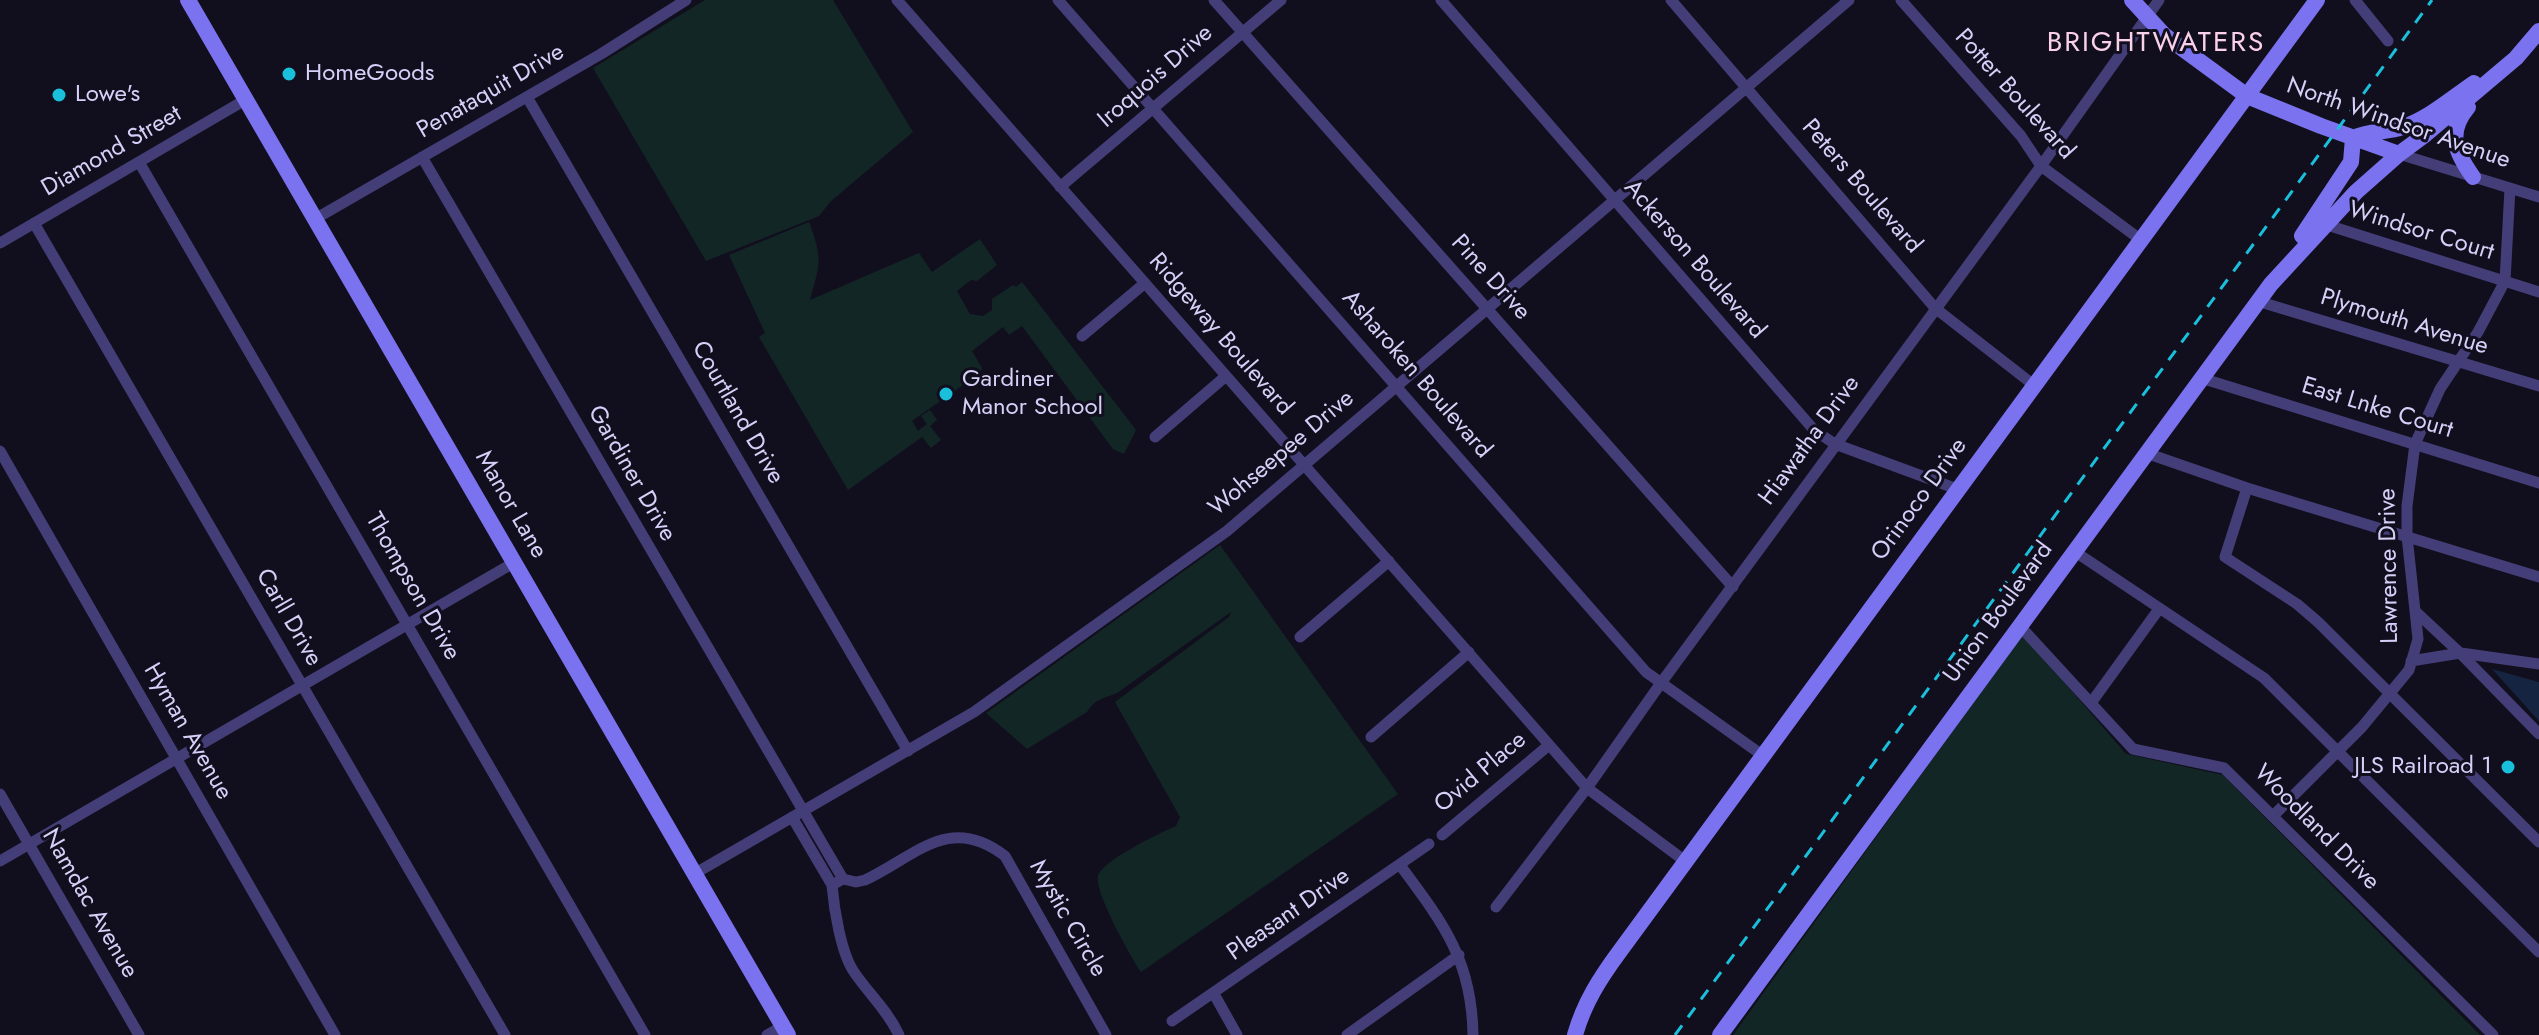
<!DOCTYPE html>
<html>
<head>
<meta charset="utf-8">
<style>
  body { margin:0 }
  canvas { display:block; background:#110e1d }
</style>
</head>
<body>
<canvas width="2539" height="1035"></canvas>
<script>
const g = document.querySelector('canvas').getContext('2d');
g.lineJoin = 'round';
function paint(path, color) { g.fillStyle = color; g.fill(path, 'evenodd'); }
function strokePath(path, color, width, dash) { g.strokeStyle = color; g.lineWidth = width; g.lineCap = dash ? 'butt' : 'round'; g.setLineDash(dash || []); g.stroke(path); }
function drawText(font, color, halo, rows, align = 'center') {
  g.font = font + ' Jost,sans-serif'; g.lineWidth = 6; g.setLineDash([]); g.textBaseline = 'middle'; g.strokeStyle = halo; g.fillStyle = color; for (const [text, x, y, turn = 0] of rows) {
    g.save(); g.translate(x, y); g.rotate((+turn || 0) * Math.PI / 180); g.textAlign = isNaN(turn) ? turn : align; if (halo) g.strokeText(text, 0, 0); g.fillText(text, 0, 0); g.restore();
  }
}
paint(new Path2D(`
  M 705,0 L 833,0 L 913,132 L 831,201 L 819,216 L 706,261 L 593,68 Z
  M 809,222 C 823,259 820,264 810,300 L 919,253 L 932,272 L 980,239 L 997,265 L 977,281 L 971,280 L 957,291 L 970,314 L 983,316 L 992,310 L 992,299 L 1013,285 L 1016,287 L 1022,282 L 1136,430 L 1124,454 L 1113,449 L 1022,326 L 1009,335 L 1003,327 L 972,351 L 982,368 L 980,373 L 912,421 L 918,431 L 927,424 L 921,416 L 930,410 L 937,420 L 930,426 L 941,440 L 931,448 L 922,437 L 848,490 L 759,337 L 765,333 L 729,255 Z
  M 1220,545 L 1398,794 L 1141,972 C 1131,957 1094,892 1098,876 C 1103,860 1160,833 1176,826 L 1180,817 L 1115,702 L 1229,617 L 1231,612 L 1117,693 C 1103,699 1096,698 1087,712 L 1027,749 L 986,713 Z
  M 2023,634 L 2126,754 L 2223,775 L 2480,1035 L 1733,1035 Z`), '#122626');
paint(new Path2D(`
  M 2492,669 L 2539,682 L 2539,721 Z`), '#142441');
strokePath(new Path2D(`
  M 897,0 L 1587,788 L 1685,861
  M 1058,0 L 1646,672 L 1762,755
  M 1214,0 L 1733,587
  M 1441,0 L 1814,430 L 1835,444 L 1957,489
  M 1671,0 L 1935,308 L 2035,386
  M 1901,0 L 2021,136 L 2041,166 L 2141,240
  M 2355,0 L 2388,41
  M 527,97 L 908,751
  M 2399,154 L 2539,197
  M 422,157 L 843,879
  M 139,162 L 645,1035
  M 1060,187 L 1281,0
  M 315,219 L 601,54 L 686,0
  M 34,223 L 505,1035
  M 2324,224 L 2539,292
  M 0,243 L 245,100
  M 2257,301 L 2539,386
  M 1082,336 L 1145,283
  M 2201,378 L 2539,483
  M 1155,437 L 1226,376
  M 0,451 L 335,1035
  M 2146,453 L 2247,488 L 2539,577
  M 2247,488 L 2225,557 L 2297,604 L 2318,622 L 2539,842
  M 2074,551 L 2264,678 L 2539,952
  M 2019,625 L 2133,749 L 2224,768 L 2493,1035
  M 1300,637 L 1389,561
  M 2460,653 L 2539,734
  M 2461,653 L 2539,664
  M 2411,661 L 2460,653 L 2415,611
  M 2091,703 L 2159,609
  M 1371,737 L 1469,652
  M 0,794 L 139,1035
  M 2273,816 L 2362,727 L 2409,670 L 2418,639 L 2407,536 L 2407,506 L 2415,444 L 2440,389 L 2478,332 L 2505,281 L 2510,188
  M 792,817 L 832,885
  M 1442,835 L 1549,745
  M 0,861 L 515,562
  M 1400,865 C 1443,923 1472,960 1473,1035
  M 694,874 L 974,712 L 1227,531 L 1849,0
  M 1496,907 L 1587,788 L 1661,683 L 2041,166 L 2159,0
  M 1214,994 L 1237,1035
  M 1172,1021 L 1429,844
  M 767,1035 L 783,1026
  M 899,1035 C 888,1011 869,994 854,972 C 841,953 834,909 832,885 L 843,879 L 856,882 L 865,880 C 916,856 949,813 1005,856 L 1106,1035
  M 1347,1035 L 1459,955`), '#433e77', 11);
strokePath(new Path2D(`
  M 188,0 L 788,1035
  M 2132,0 L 2164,35 L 2247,96 L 2321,126 L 2399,154
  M 2468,107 C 2446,133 2456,153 2473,177
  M 2302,236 L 2351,162 L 2353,138 C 2370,130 2386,133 2403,127 C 2428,119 2452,98 2474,83
  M 1575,1035 C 1584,1003 1600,978 1620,951 L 2317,0
  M 1720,1035 L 2271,284 L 2356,192 L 2399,154 L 2426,134 L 2516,58 L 2539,31`), '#7a72ee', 16);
strokePath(new Path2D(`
  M 1675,1035 L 2432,0`), '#1abfdb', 3, [12, 10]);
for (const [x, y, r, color] of [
  [289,74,8,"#1abfdb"],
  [59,95,8,"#1abfdb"],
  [946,394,8,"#1abfdb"],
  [2508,767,8,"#1abfdb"]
]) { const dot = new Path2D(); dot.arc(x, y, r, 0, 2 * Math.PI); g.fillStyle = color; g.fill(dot); strokePath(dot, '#110e1d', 3); }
drawText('24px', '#d6d0f9', '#110e1d', [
  ["HomeGoods",305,74],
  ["Lowe's",75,95],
  ["Gardiner",962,380],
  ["Manor School",962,408],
  ["JLS Railroad 1",2492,767,"right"]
], 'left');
drawText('24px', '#d6d0f9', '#110e1d', [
  ["Iroquois Drive",1156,77,-41],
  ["Penataquit Drive",491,92,-30],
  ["Potter Boulevard",2014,95,48],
  ["North Windsor Avenue",2398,124,19],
  ["Diamond Street",112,152,-30],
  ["Peters Boulevard",1861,187,49],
  ["Windsor Court",2421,232,17],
  ["Ackerson Boulevard",1694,260,49],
  ["Pine Drive",1490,278,48],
  ["Plymouth Avenue",2404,323,17],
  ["Ridgeway Boulevard",1220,335,49],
  ["Asharoken Boulevard",1416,375,49],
  ["East Lnke Court",2377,409,17],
  ["Courtland Drive",737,413,60],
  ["Hiawatha Drive",1810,441,-54],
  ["Wohseepee Drive",1282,454,-40],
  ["Gardiner Drive",631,474,60],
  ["Orinoco Drive",1920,500,-54],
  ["Manor Lane",510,505,60],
  ["Lawrence Drive",2390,566,-91],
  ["Thompson Drive",412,587,60],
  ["Union Boulevard",1999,613,-54],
  ["Carll Drive",288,618,60],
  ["Hyman Avenue",187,732,60],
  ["Ovid Place",1481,773,-40],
  ["Woodland Drive",2316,828,45],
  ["Namdac Avenue",89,904,60],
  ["Pleasant Drive",1289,915,-35],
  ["Mystic Circle",1067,919,60]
]);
g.letterSpacing = '2px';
drawText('28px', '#fad1e9', '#110e1d', [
  ["BRIGHTWATERS",2156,44]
]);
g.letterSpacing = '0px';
</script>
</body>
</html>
